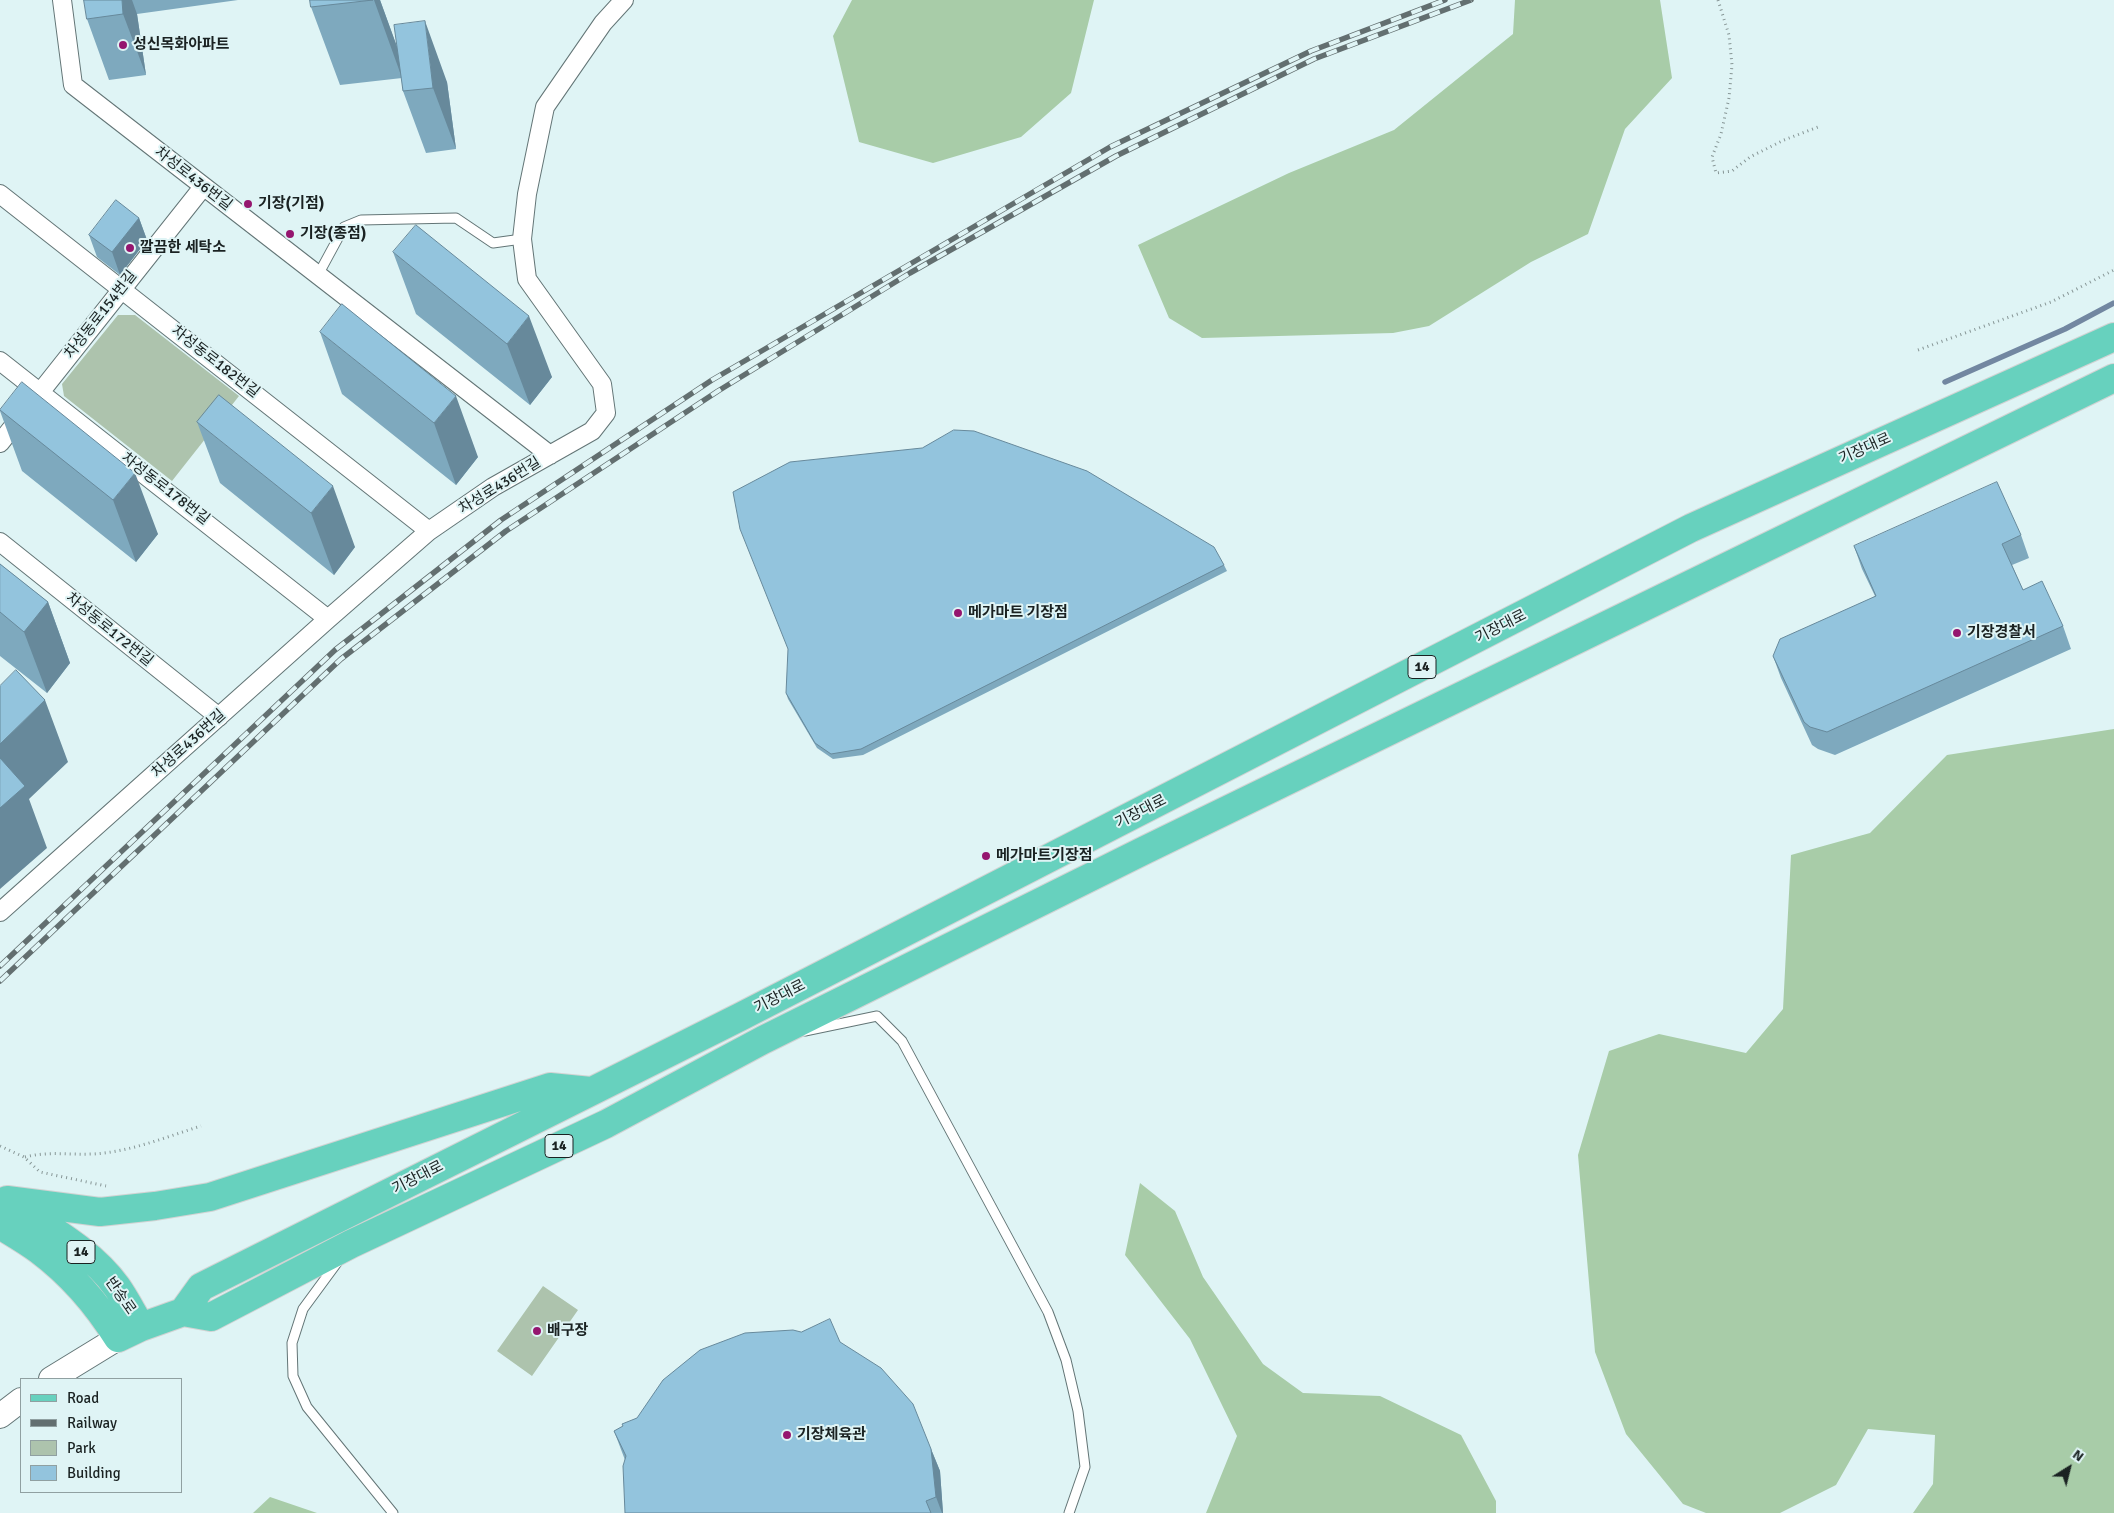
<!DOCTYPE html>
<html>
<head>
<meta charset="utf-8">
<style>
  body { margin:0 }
  #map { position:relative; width:2114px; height:1513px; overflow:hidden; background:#dff4f5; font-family:Signika,sans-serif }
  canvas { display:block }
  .legend { position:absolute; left:20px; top:1378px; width:162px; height:115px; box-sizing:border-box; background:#dff4f5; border:1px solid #90a0a1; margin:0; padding:6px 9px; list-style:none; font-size:15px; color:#1a2222 }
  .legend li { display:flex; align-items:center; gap:10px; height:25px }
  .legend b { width:25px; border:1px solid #90a0a1 }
  .north { position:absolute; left:2044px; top:1443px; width:50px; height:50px; -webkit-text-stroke:4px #dff4f5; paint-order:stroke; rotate:36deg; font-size:14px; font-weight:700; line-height:20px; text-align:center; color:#1a2222 }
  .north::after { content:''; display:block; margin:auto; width:18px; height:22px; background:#1a2222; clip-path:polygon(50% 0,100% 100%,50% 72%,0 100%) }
</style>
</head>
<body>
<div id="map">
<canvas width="2114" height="1513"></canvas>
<ul class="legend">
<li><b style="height:6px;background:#67d1be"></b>Road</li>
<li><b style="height:6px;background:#636f70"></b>Railway</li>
<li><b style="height:14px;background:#adc3ad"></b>Park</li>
<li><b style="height:14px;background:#93c4dd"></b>Building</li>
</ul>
<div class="north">N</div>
</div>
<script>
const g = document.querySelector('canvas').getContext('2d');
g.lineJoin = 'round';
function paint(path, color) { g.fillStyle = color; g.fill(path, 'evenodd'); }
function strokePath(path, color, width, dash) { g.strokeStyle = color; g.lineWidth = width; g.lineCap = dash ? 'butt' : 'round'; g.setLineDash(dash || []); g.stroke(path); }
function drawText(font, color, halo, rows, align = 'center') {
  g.font = font + ' Signika,"Noto Sans KR",sans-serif'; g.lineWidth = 4; g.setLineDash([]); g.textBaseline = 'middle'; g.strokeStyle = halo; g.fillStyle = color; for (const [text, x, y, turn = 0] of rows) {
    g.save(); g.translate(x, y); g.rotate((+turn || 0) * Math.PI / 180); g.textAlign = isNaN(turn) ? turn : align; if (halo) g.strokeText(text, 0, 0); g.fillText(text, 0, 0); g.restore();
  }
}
paint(new Path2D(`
  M 118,315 L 135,315 L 239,396 L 172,481 L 64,396 L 62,384 Z
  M 543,1286 L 578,1310 L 532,1376 L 497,1351 Z`), '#adc3ad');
paint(new Path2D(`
  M 852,0 L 1094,0 L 1071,93 L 1021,137 L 933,163 L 859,142 L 833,36 Z
  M 1515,0 L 1660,0 L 1672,78 L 1625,129 L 1588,234 L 1531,262 L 1429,326 L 1393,333 L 1202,338 L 1169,318 L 1138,245 L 1289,173 L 1394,130 L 1513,34 Z
  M 2114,729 L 2114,1513 L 1913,1513 L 1933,1484 L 1935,1435 L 1868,1429 L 1836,1485 L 1780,1513 L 1706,1513 L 1683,1504 L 1626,1434 L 1595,1352 L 1578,1155 L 1609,1051 L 1659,1034 L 1746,1053 L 1783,1009 L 1791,855 L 1870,833 L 1947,755 Z
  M 1140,1183 L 1175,1211 L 1203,1277 L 1263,1364 L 1303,1393 L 1380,1396 L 1461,1435 L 1496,1501 L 1496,1513 L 1206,1513 L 1237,1436 L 1190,1339 L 1125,1255 Z
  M 270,1497 L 317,1513 L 253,1513 Z`), '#a8cca8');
strokePath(new Path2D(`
  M 1945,382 L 2065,329 L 2114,303`), '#7287a1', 5.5);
const service = new Path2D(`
  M 318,275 L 344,227 L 361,220 L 456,218 L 493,243 L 522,239
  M 805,1031 L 877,1016 L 902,1041 L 1048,1312 L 1066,1360 L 1078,1411 L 1085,1467 L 1069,1513
  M 339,1260 L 303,1309 L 292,1343 L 293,1376 L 307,1407 L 393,1513`);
const minor = new Path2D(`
  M 62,0 L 73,85 L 550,455
  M 0,194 L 429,531
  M 0,361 L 328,619
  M 0,443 L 203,187
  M 0,542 L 219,717
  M 0,912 L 328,619 L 429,531 L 493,487 L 592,431 L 606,413 L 602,384 L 527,279 L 522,239 L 527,194 L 545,107 L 603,23 L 624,0`);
const secondary = new Path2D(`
  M 51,1379 L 118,1338
  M 0,1416 L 21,1400`);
const primary = new Path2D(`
  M 7,1200 L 100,1212 L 155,1206 L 210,1197 L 550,1087 L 591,1091
  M 14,1205 C 50,1229 92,1252 117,1287 C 126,1300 133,1314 141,1327
  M 0,1225 C 13,1233 27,1241 39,1250 C 71,1274 97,1304 118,1338 L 141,1327 L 183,1312 L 211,1317 L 351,1244 L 606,1124 L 763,1040 L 1145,850 L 2114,378
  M 183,1312 L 201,1287 L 740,1017 L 1691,528 L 2114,337`);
strokePath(service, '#637576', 11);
strokePath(minor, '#637576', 20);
strokePath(secondary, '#637576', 26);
strokePath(primary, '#d1d3d3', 30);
strokePath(new Path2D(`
  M 1718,0 L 1729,35 L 1732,65 L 1729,98 L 1721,134 L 1712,157 L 1716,173 L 1732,171 L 1750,157 L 1784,140 L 1818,127
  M 1918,350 L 2051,302 L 2114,270
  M 0,1146 L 24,1157 L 40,1172 L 106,1186
  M 25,1157 C 49,1151 69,1155 93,1154 C 130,1152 166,1137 201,1126`), '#879696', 3, [1, 4]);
strokePath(service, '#fff', 9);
strokePath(minor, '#fff', 18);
strokePath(secondary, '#fff', 24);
strokePath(primary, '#67d1be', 28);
const rail = new Path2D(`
  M 0,966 L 335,650 L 501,520 L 712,380 L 1110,147 L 1311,51 L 1445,0
  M 0,981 L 341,659 L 506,531 L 718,391 L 910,273 L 1116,156 L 1314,59 L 1471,0`);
strokePath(rail, '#636f70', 5.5);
strokePath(rail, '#dff4f5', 4, [11]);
paint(new Path2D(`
  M 84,0 L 238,0 L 137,14 L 146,75 L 109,80 L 87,19 Z
  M 310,0 L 380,0 L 398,50 L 447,82 L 456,149 L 426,153 L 403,91 L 402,78 L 340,85 L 311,7 Z
  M 139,218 L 147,240 L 120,275 L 97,257 L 89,235 Z
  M 393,252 L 552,377 L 530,405 L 416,314 Z
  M 320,332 L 478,457 L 456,485 L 342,394 Z
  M 0,409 L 158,534 L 136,562 L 22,471 L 0,411 Z
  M 197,422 L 355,547 L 334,575 L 220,483 Z
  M 2021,535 L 2029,558 L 2012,565 L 2023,590 L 2063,626 L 2071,649 L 1835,755 L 1818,749 L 1812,745 L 1781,678 L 1773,656 L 1875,596 L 1862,569 L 1854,546 Z
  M 0,564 L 48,602 L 70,663 L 47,693 L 0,656 Z
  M 1224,565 L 1227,571 L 863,755 L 833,759 L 817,748 L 788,699 L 786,693 Z
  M 840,1342 L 931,1449 L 940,1471 L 943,1513 L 625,1513 L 625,1460 L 614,1431 Z`), '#7ea9be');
paint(new Path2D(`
  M 122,0 L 132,0 L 137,14 L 146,75 L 123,14 Z
  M 374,0 L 380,0 L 399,52 L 402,78 Z
  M 425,21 L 447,82 L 456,149 L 433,88 Z
  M 139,218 L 147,240 L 120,275 L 112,252 Z
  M 529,316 L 552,377 L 530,405 L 507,344 Z
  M 456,396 L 478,457 L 456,485 L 434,423 Z
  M 135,473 L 158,534 L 136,562 L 113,500 Z
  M 333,486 L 355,547 L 334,575 L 311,513 Z
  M 48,602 L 70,663 L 47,693 L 24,632 Z
  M 45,700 L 68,762 L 29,799 L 47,848 L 0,889 L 0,744 Z
  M 931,1449 L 940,1471 L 943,1513 L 942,1513 L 936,1497 Z`), '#67899b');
const building = new Path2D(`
  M 84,0 L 122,0 L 123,14 L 87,19 Z
  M 310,0 L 373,0 L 311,7 Z
  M 425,21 L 433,88 L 403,91 L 394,25 Z
  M 116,200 L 139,218 L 112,252 L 89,235 Z
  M 416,225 L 529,316 L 507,344 L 393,252 Z
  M 342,304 L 456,396 L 434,423 L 320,332 Z
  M 22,382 L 135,473 L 113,500 L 0,410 Z
  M 219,395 L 333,486 L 311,513 L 197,422 Z
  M 954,430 L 974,431 L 1087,471 L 1214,547 L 1224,565 L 861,749 L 831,754 L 815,743 L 786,693 L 788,649 L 740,529 L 733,492 L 790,462 L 922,448 Z
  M 1997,482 L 2021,535 L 2002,544 L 2023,590 L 2042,581 L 2063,626 L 1827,732 L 1810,727 L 1804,722 L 1773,656 L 1780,639 L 1876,596 L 1854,546 Z
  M 0,564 L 48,602 L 24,632 L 0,612 Z
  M 16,670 L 45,700 L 0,744 L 0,686 Z
  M 0,758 L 25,786 L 0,808 Z
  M 830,1319 L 840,1342 L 881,1368 L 913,1404 L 931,1449 L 936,1497 L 926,1501 L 931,1513 L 625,1513 L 623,1466 L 626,1456 L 614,1431 L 623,1426 L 622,1424 L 637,1418 L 663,1380 L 700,1350 L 745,1333 L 793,1330 L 801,1332 Z`);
paint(building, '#93c4dd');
strokePath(building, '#67899b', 1);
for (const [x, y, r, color] of [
  [123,45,5,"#95166f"],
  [248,204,5,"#95166f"],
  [290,234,5,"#95166f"],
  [130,248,5,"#95166f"],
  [958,613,5,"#95166f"],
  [1957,633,5,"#95166f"],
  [986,856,5,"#95166f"],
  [537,1331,5,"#95166f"],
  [787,1435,5,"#95166f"]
]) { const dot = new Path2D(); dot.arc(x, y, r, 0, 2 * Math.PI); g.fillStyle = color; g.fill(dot); strokePath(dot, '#dff4f5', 2); }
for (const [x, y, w] of [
  [1422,667,28],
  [559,1146,28],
  [81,1252,28]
]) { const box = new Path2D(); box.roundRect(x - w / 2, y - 11.5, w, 23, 4); g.fillStyle = '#dff4f5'; g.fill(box); strokePath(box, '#1a2222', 1); }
drawText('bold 14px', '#1a2222', null, [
  ["14",1422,667],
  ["14",559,1146],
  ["14",81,1252]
]);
drawText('bold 15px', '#1a2222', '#dff4f5', [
  ["성신목화아파트",133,45],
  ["기장(기점)",258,204],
  ["기장(종점)",300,234],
  ["깔끔한 세탁소",140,248],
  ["메가마트 기장점",968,613],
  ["기장경찰서",1967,633],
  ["메가마트기장점",996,856],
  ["배구장",547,1331],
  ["기장체육관",797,1435]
], 'left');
drawText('15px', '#1a2222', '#dff4f5', [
  ["차성로436번길",193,179,38],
  ["차성동로154번길",101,315,-52],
  ["차성동로182번길",215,362,38],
  ["기장대로",1865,449,-24],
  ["차성로436번길",500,486,-32],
  ["차성동로178번길",165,489,38],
  ["기장대로",1501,627,-27],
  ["차성동로172번길",109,630,39],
  ["차성로436번길",189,744,-42],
  ["기장대로",1141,812,-27],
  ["기장대로",780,997,-27],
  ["기장대로",418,1178,-27],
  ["반송로",120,1296,55]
]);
</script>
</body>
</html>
